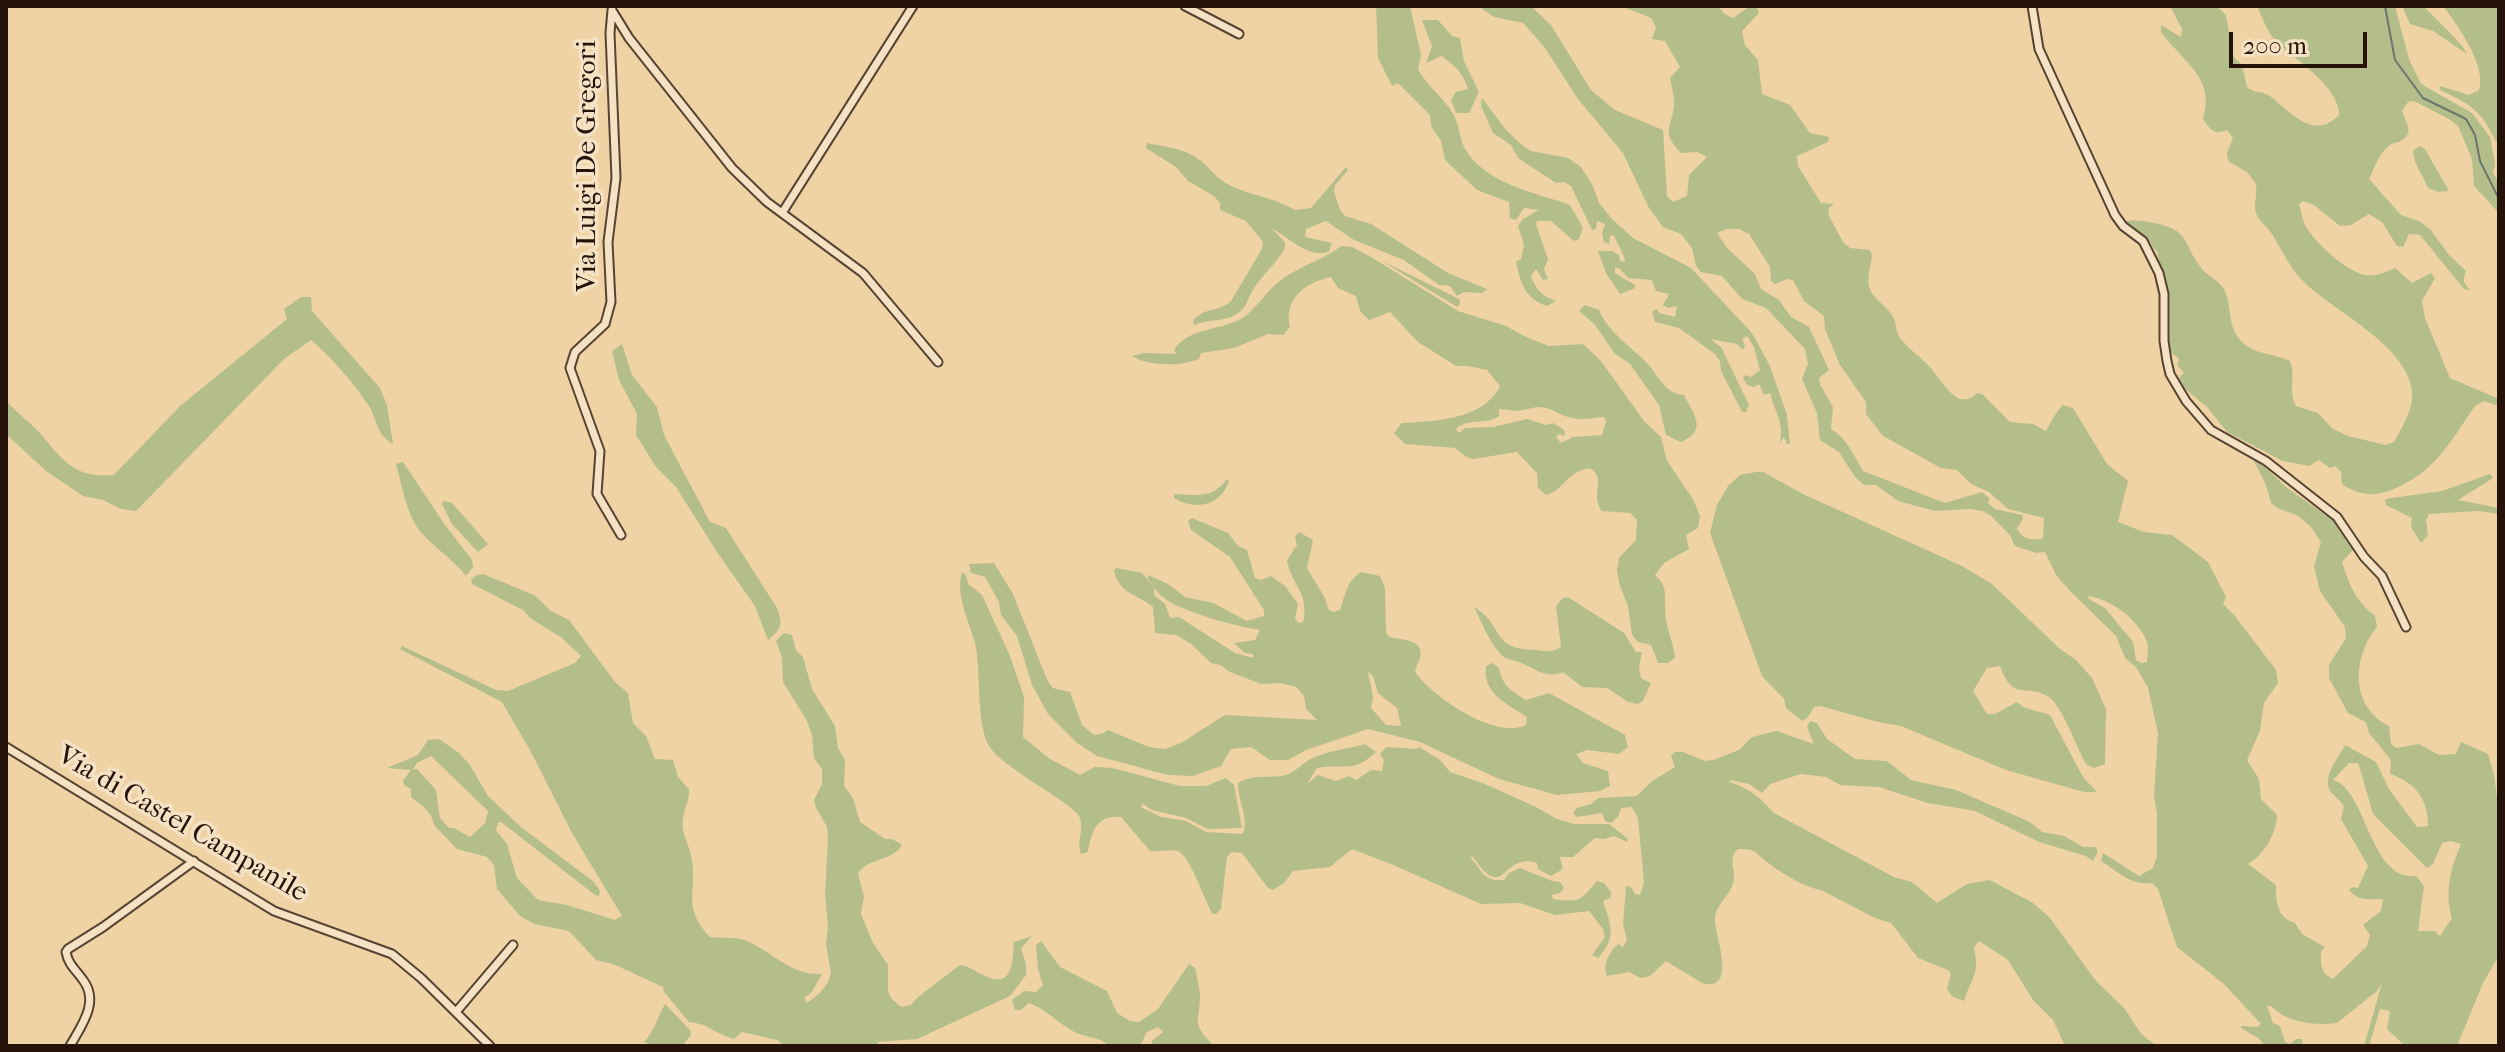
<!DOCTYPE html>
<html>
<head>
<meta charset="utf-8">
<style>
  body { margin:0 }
  #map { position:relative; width:2505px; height:1052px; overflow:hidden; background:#efd3a5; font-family:"IM FELL French Canon",serif }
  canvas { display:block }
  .frame { position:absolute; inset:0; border:8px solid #25130b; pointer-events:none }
  .scale { position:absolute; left:2229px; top:32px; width:138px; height:36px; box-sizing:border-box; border:4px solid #25130b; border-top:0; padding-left:10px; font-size:24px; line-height:28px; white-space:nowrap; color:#25130b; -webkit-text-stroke:6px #f5e2c4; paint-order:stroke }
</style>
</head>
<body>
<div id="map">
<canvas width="2505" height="1052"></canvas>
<div class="frame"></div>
<div class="scale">200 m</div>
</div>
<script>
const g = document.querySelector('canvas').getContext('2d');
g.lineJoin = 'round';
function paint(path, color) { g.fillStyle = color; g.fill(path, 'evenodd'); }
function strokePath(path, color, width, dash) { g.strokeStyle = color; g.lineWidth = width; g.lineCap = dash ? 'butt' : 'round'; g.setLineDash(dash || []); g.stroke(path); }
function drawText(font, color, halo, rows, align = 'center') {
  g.font = font + ' "IM FELL French Canon",serif'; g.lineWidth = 7; g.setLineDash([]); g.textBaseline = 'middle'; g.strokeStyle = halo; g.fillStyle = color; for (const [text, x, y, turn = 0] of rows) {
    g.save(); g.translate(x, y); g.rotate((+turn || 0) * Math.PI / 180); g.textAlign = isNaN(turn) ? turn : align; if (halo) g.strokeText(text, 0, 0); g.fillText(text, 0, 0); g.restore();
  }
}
paint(new Path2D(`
  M 1376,6 L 1410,6 L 1421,55 L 1418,69 C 1427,86 1442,96 1452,112 C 1459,122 1459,136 1464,147 C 1484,184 1535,192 1570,205 L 1583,228 L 1579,239 L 1574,241 L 1551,221 L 1537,221 L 1536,224 L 1548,259 L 1544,269 L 1548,279 L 1543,280 L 1536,269 L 1531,276 C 1536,290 1542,296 1556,301 L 1547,306 C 1524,298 1521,283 1516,262 L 1521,259 L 1524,245 L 1518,226 L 1523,219 L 1539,210 L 1524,208 L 1516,220 L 1510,218 L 1509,202 L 1477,190 L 1445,160 L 1441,141 L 1431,126 L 1430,115 L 1398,83 L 1392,86 L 1378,58 Z
  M 1478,6 L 1531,6 L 1551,25 L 1591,90 L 1615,110 L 1663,130 L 1667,196 L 1673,202 L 1687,196 L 1689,175 L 1707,157 L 1697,152 L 1681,153 C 1664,134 1668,134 1673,112 C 1676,102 1672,88 1670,78 L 1680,67 L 1665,41 L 1652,39 L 1656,28 L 1651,18 L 1626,8 L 1608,6 L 1718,6 L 1725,14 L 1733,18 L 1750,6 L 1756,6 L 1759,13 L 1742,31 L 1745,45 L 1758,60 L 1762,94 L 1790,105 L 1810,133 L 1829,137 L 1828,142 L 1797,156 L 1798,166 L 1821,203 L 1834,204 L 1829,208 L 1828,214 L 1843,242 L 1850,248 L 1870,250 L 1872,255 C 1871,264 1867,277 1869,286 C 1872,299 1885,304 1892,315 C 1897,322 1895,331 1900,338 C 1908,348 1918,355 1927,364 C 1940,376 1957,415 1977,393 L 1982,394 L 2010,422 L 2033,424 L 2046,431 L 2056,413 L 2063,405 L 2073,408 L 2107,464 L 2128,481 L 2118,522 L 2144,532 L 2172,535 L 2208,562 L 2226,597 L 2223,604 L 2235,616 L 2276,670 L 2278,683 L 2264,703 L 2260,731 L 2247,760 L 2259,779 L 2261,799 L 2277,815 C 2276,834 2265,854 2248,864 L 2276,885 C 2276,901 2276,917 2295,923 L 2302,934 L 2325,947 L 2321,952 C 2321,964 2320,973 2333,979 L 2367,946 L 2370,935 L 2363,925 L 2381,911 L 2383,899 C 2371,899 2358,902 2349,890 L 2352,887 L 2358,888 L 2368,866 L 2341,819 L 2344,806 C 2341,801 2335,797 2331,792 C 2321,777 2338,759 2345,745 L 2376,762 L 2389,789 L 2417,827 L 2428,826 C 2428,799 2416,783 2390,774 L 2391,760 L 2369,733 L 2366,722 L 2348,713 L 2329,678 L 2329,665 L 2346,638 L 2345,627 L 2320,591 L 2314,566 L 2321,542 L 2311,527 L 2297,515 L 2279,509 L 2271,503 L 2266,485 L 2250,453 L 2286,487 L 2338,524 L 2354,549 L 2342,562 C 2350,586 2355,600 2375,616 L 2377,627 C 2352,657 2350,707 2389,726 L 2391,744 L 2396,748 L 2419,744 L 2439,755 L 2456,754 L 2461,742 L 2488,754 L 2494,774 L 2499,813 L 2499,955 L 2483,983 L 2457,1046 L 2405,1046 L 2387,1029 L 2390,1011 L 2380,1009 L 2369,1046 L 2364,1046 L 2382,983 L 2377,991 L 2337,1023 C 2315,1026 2287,1023 2271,1006 L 2267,1006 L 2273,1023 L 2280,1026 L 2285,1042 L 2290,1044 L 2296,1039 L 2302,1039 L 2303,1046 L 2265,1046 L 2258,1038 L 2241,1028 L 2241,1026 L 2257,1027 L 2261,1024 L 2224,984 L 2177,947 L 2158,889 L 2152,883 C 2132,886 2118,872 2101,861 L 2103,853 L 2139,876 L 2153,868 L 2157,856 L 2157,815 L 2154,795 L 2158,733 L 2148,688 L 2136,667 L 2125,658 L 2116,636 L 2069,590 L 2056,575 L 2045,552 L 2036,553 L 2015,546 L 2010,535 L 1990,515 L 1982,511 L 1971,509 L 1935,511 L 1898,501 L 1876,485 L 1864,485 L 1855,477 L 1839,452 L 1820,440 L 1817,413 L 1802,379 L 1808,364 L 1805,349 L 1766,308 L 1742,299 L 1722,276 L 1701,272 L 1696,266 L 1692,248 L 1681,234 L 1663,227 L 1649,208 L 1623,153 L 1578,99 L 1545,48 L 1523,23 L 1494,17 ZM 1727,229 L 1739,229 L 1749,234 L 1770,267 L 1771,281 L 1775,284 L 1788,279 L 1793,280 L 1804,301 L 1824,316 L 1825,329 L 1840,365 L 1866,402 L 1866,414 L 1883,436 L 1941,468 L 1957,470 L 1971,484 L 1989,492 L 2008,509 L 2044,518 L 2043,538 C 2033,541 2022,540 2017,528 L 2023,519 L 2022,515 L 1995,509 L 1988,503 L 1990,499 L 1982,492 L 1945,503 L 1863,471 C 1854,456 1847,438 1831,429 L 1833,407 L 1820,384 L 1819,378 L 1829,370 L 1809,327 L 1791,317 L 1779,300 L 1761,289 L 1755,274 L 1727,248 L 1717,233 ZM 2088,596 C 2111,599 2139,620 2147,642 C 2149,648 2147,656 2147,662 L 2141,663 L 2136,660 L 2133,642 L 2105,608 L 2089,599 ZM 2349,763 L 2358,763 L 2360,769 L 2373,814 L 2427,868 L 2433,864 L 2442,843 L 2451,841 L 2461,844 C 2451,867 2444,893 2452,918 L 2440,936 L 2435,931 L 2418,931 L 2424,886 L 2416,876 C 2369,881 2367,789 2333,780 Z
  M 2170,6 L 2217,6 L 2226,15 L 2233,56 L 2242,65 L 2247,87 C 2254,93 2262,91 2270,96 C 2290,111 2313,142 2339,115 C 2339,85 2294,60 2275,40 C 2267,31 2262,17 2257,6 L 2395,6 L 2409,59 L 2421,84 L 2472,113 L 2490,137 L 2495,163 L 2493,173 L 2499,182 L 2499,213 L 2474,186 L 2472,159 L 2458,126 L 2449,119 L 2414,101 L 2408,102 L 2402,111 C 2405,121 2415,132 2402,140 C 2399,143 2393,142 2390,145 C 2380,151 2374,169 2369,179 L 2401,215 L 2419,221 L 2430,229 L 2449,255 L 2466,271 C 2462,281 2464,284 2471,291 L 2464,289 L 2420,235 L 2409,234 L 2403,247 L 2397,246 L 2382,222 L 2369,214 L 2351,225 L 2340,226 L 2314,205 L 2303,201 L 2299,204 C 2301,210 2302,217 2304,223 C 2313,241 2345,271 2365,275 C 2375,277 2386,272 2395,268 L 2412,283 L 2431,273 L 2435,278 L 2422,301 L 2425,318 L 2450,378 L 2499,399 L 2499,406 L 2484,401 L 2475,406 C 2450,442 2436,471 2394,489 C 2375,497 2360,496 2342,484 L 2341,472 L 2335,466 L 2330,468 L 2319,460 L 2309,466 L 2283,461 L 2227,432 L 2208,408 L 2184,388 L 2179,378 L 2184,373 L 2177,365 L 2179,359 L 2167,349 C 2168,334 2169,318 2168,303 C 2166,289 2156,265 2158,253 L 2149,241 L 2125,222 C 2133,219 2140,221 2149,222 C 2195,230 2179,243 2205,272 C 2210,277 2219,281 2223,288 C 2233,303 2226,323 2240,340 C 2253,355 2273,353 2290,361 C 2296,376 2288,392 2296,406 L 2318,413 L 2333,429 L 2348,436 L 2386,445 L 2394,442 C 2402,427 2414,409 2412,391 C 2407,346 2336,312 2306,284 C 2290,269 2283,252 2272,234 C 2266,225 2256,219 2255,209 C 2255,201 2257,192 2256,184 L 2247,172 L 2228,161 L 2227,153 L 2233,138 L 2227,130 C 2213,135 2211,130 2203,119 C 2216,78 2183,62 2161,32 L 2161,25 L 2181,37 L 2182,29 Z
  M 2402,6 L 2423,6 C 2432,15 2465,46 2467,54 L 2433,31 L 2410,24 Z
  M 2443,6 L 2499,6 L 2499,140 L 2496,142 C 2481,110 2472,105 2440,90 L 2440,86 L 2469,95 L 2479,90 C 2487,66 2458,26 2443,6 Z
  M 1422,20 L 1438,20 L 1452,36 L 1460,38 L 1464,61 L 1479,92 L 1469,113 L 1456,113 L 1451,100 L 1456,92 L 1468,89 C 1463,72 1455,67 1442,56 L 1426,63 L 1432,46 Z
  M 1482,98 L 1506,130 L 1523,146 L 1531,151 L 1568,158 L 1581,167 L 1593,186 L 1599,203 L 1612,219 L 1633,238 L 1691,268 L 1752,333 L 1770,366 L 1787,415 L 1790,444 L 1787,444 L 1784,437 L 1780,443 C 1784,421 1775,413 1770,393 L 1764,395 L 1759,384 L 1754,387 L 1747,385 L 1743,378 L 1746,375 L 1751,377 L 1760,370 L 1754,347 L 1747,336 L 1742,339 L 1745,345 L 1743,350 L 1737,344 L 1710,339 L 1721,347 L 1749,405 L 1746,412 L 1742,412 L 1721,371 L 1720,361 L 1715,354 L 1679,328 L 1655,322 L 1652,311 L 1657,309 L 1659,313 L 1675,317 L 1677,306 L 1668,308 L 1663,305 L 1669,294 L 1656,291 L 1652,280 L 1628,278 L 1619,268 L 1615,268 L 1615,273 L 1635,285 L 1635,288 L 1620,294 L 1606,273 L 1598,251 L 1612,251 L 1619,255 L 1620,261 L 1625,262 C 1624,252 1617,245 1614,235 L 1610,236 L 1609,244 L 1604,242 L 1602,234 L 1605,224 L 1597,221 L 1596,229 L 1592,230 L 1571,186 L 1564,182 L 1556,183 L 1518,158 L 1511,145 L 1493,133 L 1481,106 Z
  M 1147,143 C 1166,147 1185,148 1201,161 C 1211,169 1217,179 1229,185 C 1251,196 1274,197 1295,210 L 1311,208 L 1346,167 L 1348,170 L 1335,185 L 1334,192 L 1340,210 L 1345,216 L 1371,224 L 1448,273 L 1487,289 L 1482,293 L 1464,292 L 1457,296 L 1450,286 L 1439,285 L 1404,260 L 1354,240 L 1326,221 L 1306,229 L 1305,237 L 1332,243 L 1329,252 C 1307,258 1290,238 1271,228 L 1285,242 L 1285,248 C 1277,263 1263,274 1254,288 C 1248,297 1247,308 1237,314 C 1225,322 1207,319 1194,325 L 1193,321 C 1204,307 1219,312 1231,301 L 1262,249 L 1263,242 L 1246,221 L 1220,210 L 1220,203 L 1214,196 L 1188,181 L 1176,167 L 1146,148 Z
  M 2419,146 L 2425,149 L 2449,191 L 2438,192 L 2428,188 C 2423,174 2414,166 2413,151 Z
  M 1341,246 L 1352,247 L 1371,257 L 1458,311 L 1506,326 L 1524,336 L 1549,346 L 1583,344 L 1601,361 L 1644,421 L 1661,437 L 1667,461 L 1693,499 L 1700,516 L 1698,528 L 1686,535 L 1689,549 L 1664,563 L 1655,575 C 1670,588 1663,600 1666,618 C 1667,632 1674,643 1675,658 L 1668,663 L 1658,663 L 1651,645 L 1638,642 L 1632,635 L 1628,606 L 1619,583 L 1617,570 L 1619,558 L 1636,540 L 1637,520 L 1630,513 L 1602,511 C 1589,493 1608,480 1590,468 C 1565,472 1564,491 1546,495 L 1538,488 L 1537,473 L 1517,452 L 1473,459 L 1466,457 L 1455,448 L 1405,444 L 1394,433 L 1402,423 C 1435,421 1484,420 1500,386 L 1487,370 L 1468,366 L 1456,366 L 1418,342 L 1390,312 L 1369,320 L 1360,311 L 1356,296 L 1338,288 L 1331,277 C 1306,282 1283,299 1290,327 L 1283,335 L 1268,334 L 1234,348 L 1201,353 L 1199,359 C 1181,367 1148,366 1132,356 L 1144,353 L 1176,354 L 1174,350 C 1189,327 1219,331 1241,319 C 1256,310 1267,290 1281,280 C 1300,266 1323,260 1341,246 ZM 1537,407 C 1556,408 1555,414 1569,417 C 1581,421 1592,418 1604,417 L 1606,421 L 1602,435 L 1573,437 L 1561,443 L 1556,437 L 1559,434 L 1565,436 L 1564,430 L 1553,423 L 1546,425 L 1527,419 L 1493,427 L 1465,428 L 1459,433 L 1456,429 C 1468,417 1486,426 1499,416 L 1499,409 L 1518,411 Z
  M 1382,261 L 1451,295 L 1460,300 L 1460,304 L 1457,307 Z
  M 301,297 L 311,297 L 312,311 L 380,388 L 387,405 L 393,444 C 375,434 378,419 367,403 C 351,380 332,358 311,340 L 284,359 L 136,511 L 121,509 L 103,500 L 83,496 L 46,471 L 6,434 L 6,401 C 18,414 33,424 44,438 C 66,464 77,478 114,475 L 180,406 L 287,319 L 284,309 Z
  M 1585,305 L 1599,310 C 1608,332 1630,346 1646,362 C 1658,374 1665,395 1684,395 C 1694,415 1708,430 1681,442 L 1666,435 L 1659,405 L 1630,364 L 1615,354 L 1595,325 L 1579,311 Z
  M 622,344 L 632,375 L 657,407 L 664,435 L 710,522 L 726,528 L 777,608 C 783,624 782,629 768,640 L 755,606 L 717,552 L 676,487 L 656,467 L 636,435 L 637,414 L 619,380 L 612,351 Z
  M 403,462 L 445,525 L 472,560 L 473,567 L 466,576 C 452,558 433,547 420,531 C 406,513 402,485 396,464 Z
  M 1756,472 L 1763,472 L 1805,495 L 1962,566 L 1992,584 L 2060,649 L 2076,660 L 2092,678 L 2106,709 L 2105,764 L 2094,768 L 2086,764 C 2077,748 2062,706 2049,697 C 2026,682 2014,704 2000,666 L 1987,668 L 1973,691 L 1987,714 L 1995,714 L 2017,702 L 2023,707 L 2050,715 L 2083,777 L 2097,792 L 2084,792 L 2006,770 L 1901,726 L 1878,722 L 1820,706 L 1814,707 L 1808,717 L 1802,721 L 1786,708 L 1784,699 L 1762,676 L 1710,533 L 1717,505 L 1728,486 L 1740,475 Z
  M 2490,474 L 2493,478 L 2458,500 L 2499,508 L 2499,514 L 2478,511 L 2429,514 L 2426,520 L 2428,535 L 2421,543 L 2411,527 L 2412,518 L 2386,505 L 2385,499 L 2442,491 Z
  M 1227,479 L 1229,481 C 1221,506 1195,511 1174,498 L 1174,494 C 1196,495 1213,499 1227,479 Z
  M 443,501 L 452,503 L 488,544 L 478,552 L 452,524 L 442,504 Z
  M 1192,518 L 1228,533 L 1238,546 L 1247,550 L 1255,578 L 1261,580 L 1271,576 L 1285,586 L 1298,604 L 1295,619 L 1299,623 L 1303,622 C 1310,593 1291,585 1287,560 L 1297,545 L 1295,537 L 1299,532 L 1313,540 L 1307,568 L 1325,598 L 1328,609 L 1333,612 L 1340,610 C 1345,595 1347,581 1361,572 L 1380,576 L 1385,588 L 1386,632 L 1389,637 C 1402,640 1425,639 1420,658 C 1418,663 1416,667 1415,672 C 1433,697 1495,740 1526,725 L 1527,717 C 1506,703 1482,693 1486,666 L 1492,663 L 1499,668 C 1502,685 1511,691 1526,700 L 1549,693 L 1625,735 L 1628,747 L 1619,754 L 1587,750 L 1576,754 L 1583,763 L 1608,771 L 1610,786 L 1600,791 L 1557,795 L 1499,779 L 1420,742 L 1368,729 L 1306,750 L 1288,760 L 1270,760 L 1251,747 L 1231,749 L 1221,766 L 1193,776 L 1168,775 L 1097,756 L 1077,743 L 1048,714 L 1032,685 L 1017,636 L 1001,615 L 999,602 L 985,577 L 971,573 L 969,564 L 994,563 L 1013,594 L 1048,682 L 1053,688 L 1070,692 L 1082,725 L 1094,735 L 1104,733 L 1108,730 L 1149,747 L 1165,749 L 1181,743 L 1225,715 L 1317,720 L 1306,709 L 1304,696 L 1296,687 L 1281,683 L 1261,684 L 1230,672 L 1220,665 L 1211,663 L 1191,644 L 1176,635 L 1155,633 L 1153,607 C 1135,593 1121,595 1114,571 L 1116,568 L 1142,573 L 1154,587 L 1154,595 L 1165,604 L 1170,618 L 1179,617 L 1235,653 L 1253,658 L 1253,654 L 1245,653 L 1234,643 L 1255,640 L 1260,630 C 1238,627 1182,612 1164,598 C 1157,594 1154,585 1148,579 L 1148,575 L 1168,584 L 1185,597 L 1213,603 L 1247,621 L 1264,616 L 1264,610 L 1230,557 L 1191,530 L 1188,521 ZM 1368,672 L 1373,676 L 1378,693 L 1397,708 L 1401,726 L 1386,725 L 1371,708 L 1373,697 Z
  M 962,572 L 966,575 L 968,584 L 982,595 L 1010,656 L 1024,697 L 1023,737 L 1050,759 L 1080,775 L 1095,767 L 1112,768 L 1180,786 L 1206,786 L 1226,778 L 1234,785 L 1242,828 L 1208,829 L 1186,818 L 1152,810 L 1143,804 L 1141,807 L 1161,817 L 1186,821 L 1206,832 L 1243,834 C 1249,817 1238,802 1238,783 C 1254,774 1265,778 1282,776 C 1295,774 1303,761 1315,757 C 1330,750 1349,749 1365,744 L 1376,752 C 1353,774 1344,763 1317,768 L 1307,784 L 1318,775 L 1336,781 L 1349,776 L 1356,780 L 1371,770 L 1382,771 L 1384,760 L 1380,754 L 1386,747 L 1416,749 L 1419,747 L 1440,760 L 1450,772 L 1485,784 L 1536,807 L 1557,819 L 1574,824 L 1609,824 L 1628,839 L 1627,842 L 1614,836 L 1604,839 L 1595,838 L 1573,857 L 1560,857 L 1563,869 L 1551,876 L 1538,869 L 1537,863 C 1501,851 1506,905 1473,857 L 1470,857 C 1482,870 1483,882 1504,880 L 1509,873 L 1520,868 L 1552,881 L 1560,882 L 1564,888 L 1560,893 L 1552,895 L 1553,899 C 1581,903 1580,900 1597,881 L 1604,883 L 1611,892 L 1610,898 L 1603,901 C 1611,925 1617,938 1598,958 L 1592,955 L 1605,937 L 1603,929 L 1589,911 L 1555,915 L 1520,903 L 1481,904 L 1391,864 L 1352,849 L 1330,867 L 1293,871 L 1284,883 L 1273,890 L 1268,888 L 1242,853 L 1231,852 L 1227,857 L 1221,909 L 1216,914 L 1213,914 C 1204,901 1190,853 1177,851 C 1169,849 1159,852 1150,851 L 1121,817 C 1096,814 1091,833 1088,852 L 1081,854 C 1076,843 1084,830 1080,818 C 1075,803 1003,769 989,746 C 976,724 981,669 975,643 C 969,621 955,595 962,572 Z
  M 483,574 L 534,595 L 551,611 L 569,620 L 615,682 L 628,693 L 633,723 L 646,736 L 655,759 L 673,760 L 678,777 L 689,789 C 689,804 685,806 683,819 C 680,831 689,844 691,856 C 699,891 680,905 710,937 C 722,939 736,936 747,941 C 774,953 791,976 822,974 L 811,993 L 804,998 L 807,1003 L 820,993 L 828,982 L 831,973 L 826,944 L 828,927 L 825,894 L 828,839 L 827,827 L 816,808 L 814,800 L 822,784 L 822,769 L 814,758 L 812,735 L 807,721 L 783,682 L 782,658 L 776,641 L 784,633 L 792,635 L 796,650 L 803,657 L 812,689 L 835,726 L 838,748 L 845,760 L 844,786 L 853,798 L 860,822 L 885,839 L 892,839 L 901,844 L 901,847 C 889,862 867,858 858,874 L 864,896 L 861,914 L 873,943 L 888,965 L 888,991 L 891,998 L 901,1007 L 911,1005 L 918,997 L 960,965 C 976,966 1006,999 1012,962 C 1014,955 1013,949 1014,942 L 1032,936 L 1021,949 L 1026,964 L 1026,975 L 1010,996 L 917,1039 L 878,1042 L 877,1046 L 785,1046 L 777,1040 L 742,1032 L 734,1039 C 716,1034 709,1024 689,1022 L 664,992 L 663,987 L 613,964 L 596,960 L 569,931 L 534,924 L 520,916 L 497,889 L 494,865 L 487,857 L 457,849 L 435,826 L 431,816 L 424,807 L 411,797 L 411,789 L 404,785 L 403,781 L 411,770 L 387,768 L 418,755 L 428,740 L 439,739 L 459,753 L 470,765 L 488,796 L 521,827 L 594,882 L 600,891 L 599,896 L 595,895 L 501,822 L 498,823 L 496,830 L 507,844 L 517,878 L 538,900 L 567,905 L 615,920 L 622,916 L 572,833 L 530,750 L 502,702 L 400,649 L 402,646 L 496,690 L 508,691 L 575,663 L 581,656 L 562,638 L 530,618 L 523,610 L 472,584 L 471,580 L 477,575 ZM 431,756 L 488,811 L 485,823 L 470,837 L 454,828 L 449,828 L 440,818 L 436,790 L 417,769 L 413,769 L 417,763 Z
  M 1568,597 L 1624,633 L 1636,652 L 1642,652 L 1639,667 L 1641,678 L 1651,683 L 1643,701 L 1638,704 L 1628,702 L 1607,688 L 1582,687 L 1563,672 C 1546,679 1536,669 1521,663 C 1512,659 1506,661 1499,652 C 1488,640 1482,622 1474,607 C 1505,625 1489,649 1535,650 C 1546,651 1552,653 1561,647 L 1556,606 L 1563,598 Z
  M 1810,721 L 1817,723 L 1827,739 L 1855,759 L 1887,761 L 1911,780 L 1956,790 L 2030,822 L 2042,832 L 2064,836 L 2083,847 L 2095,847 L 2098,851 L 2093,861 L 2086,856 L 2039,842 L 1975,811 L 1928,803 L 1879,787 L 1840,785 L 1826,777 L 1801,774 L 1770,784 L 1762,793 L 1749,784 L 1730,780 L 1729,782 C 1750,788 1759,797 1774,813 L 1894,877 L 1912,882 L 1937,903 L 1967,884 L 1990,880 L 2033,903 L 2050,918 L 2096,981 L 2125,1009 L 2141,1034 L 2157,1046 L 2065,1046 L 2053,1020 L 2033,1000 L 2008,960 L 1979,941 L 1974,947 C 1980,976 1972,975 1964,1001 L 1953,997 L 1947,989 L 1951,974 L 1948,970 L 1918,958 L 1891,923 L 1875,918 L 1821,890 C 1804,887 1781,873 1767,862 C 1754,852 1757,849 1738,849 C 1726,860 1738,871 1733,884 C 1729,896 1717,904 1715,917 C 1713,932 1740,993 1702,983 L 1666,961 L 1650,976 L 1641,978 L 1629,972 L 1607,976 C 1602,964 1609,953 1618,944 L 1623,947 L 1627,940 L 1623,924 L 1626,886 L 1631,887 L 1635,894 L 1640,895 L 1644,883 L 1638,818 L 1632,807 L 1621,808 L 1618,817 L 1611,823 L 1605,821 L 1602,813 L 1577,817 L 1573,813 L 1577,808 L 1591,804 L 1598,798 L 1637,796 L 1651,782 L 1675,767 L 1671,756 L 1675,752 L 1683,752 L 1705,761 L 1713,760 L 1739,750 L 1752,737 L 1777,731 L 1814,744 L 1807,727 Z
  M 1041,941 L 1060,967 L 1107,991 L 1117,1013 L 1130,1021 L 1139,1022 L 1158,1009 L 1189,964 L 1195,968 C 1197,977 1199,986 1200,994 C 1200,1022 1190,1022 1214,1046 L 1151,1046 L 1152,1041 L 1163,1032 L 1158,1027 L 1147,1032 L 1140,1046 L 1109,1046 C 1100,1037 1090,1038 1079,1034 C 1061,1027 1050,1011 1029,1003 L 1021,1010 L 1015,1010 L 1012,1000 L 1024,991 L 1036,992 L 1043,985 L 1038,969 L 1036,945 Z
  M 665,1004 L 690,1030 L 691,1035 L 682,1046 L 653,1046 L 644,1042 C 654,1032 658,1016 665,1004 Z`), '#b4be8a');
strokePath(new Path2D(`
  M 2385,6 L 2395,60 L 2423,98 L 2466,119 L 2475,135 L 2480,161 L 2499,199`), '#6d756e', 2);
const minor = new Path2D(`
  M 1185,6 L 1239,34
  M 2032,6 L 2039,49 L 2115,215 L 2123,226 L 2143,241 L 2159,273 L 2164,294 L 2164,341 L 2167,361 L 2170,374 L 2186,401 L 2211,430 L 2266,461 L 2337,517 L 2364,557 L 2382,576 L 2406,627
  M 612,10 L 610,33 L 616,178 L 608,242 L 611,302 L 605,324 L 575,352 L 570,368 L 600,451 L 597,494 L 621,535
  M 613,12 L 629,38 L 732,168 L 767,202 L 863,273 L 938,362
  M 782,213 L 913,6
  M 6,747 L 274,911 L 392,954 L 421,978 L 490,1046
  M 456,1012 L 513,945
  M 70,1046 C 81,1026 100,1002 83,980 C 76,970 68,964 66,952 L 68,949 L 103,927 L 194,861`);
strokePath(minor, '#584332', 11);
strokePath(minor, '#f5e2c4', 7);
drawText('28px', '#25130b', '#f5e2c4', [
  ["Via Luigi De Gregori",588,166,-90],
  ["Via di Castel Campanile",182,825,30]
]);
</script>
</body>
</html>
